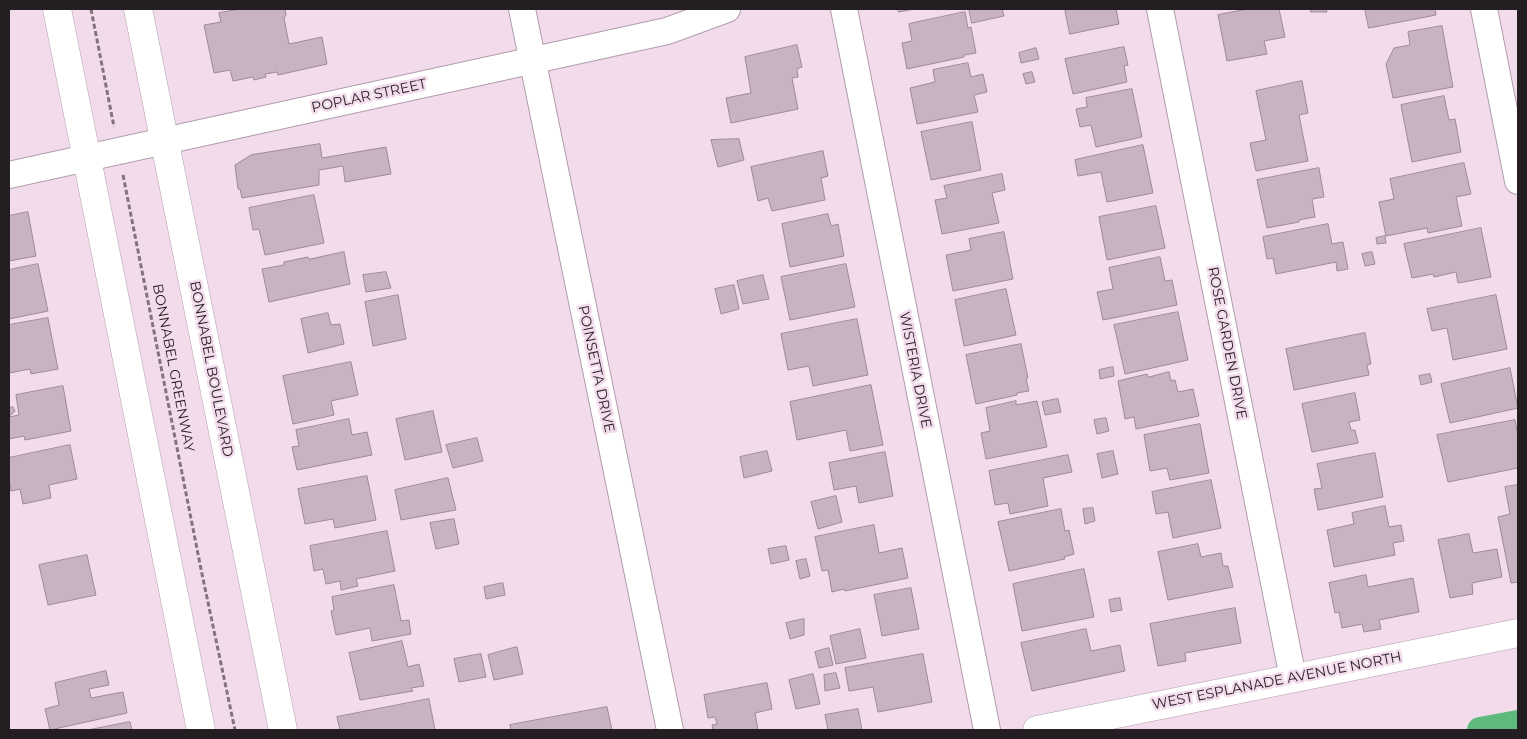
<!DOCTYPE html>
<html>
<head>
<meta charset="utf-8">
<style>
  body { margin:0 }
  #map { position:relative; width:1527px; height:739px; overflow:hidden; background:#f2dcec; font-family:Montserrat,sans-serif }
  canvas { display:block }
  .frame { position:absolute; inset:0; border:10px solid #241d22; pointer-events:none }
</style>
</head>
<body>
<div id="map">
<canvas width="1527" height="739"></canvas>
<div class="frame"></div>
</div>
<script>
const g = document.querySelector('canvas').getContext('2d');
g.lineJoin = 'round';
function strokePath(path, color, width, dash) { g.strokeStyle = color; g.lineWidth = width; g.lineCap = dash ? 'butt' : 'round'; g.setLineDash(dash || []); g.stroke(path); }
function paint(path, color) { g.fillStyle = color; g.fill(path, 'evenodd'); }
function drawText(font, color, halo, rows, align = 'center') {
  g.font = font + ' Montserrat,sans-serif'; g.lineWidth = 5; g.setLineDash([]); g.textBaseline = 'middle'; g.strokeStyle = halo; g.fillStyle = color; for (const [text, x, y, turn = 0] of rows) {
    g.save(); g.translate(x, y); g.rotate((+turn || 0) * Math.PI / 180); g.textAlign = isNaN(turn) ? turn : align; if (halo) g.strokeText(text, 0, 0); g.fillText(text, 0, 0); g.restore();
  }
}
strokePath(new Path2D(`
  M 1480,730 L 1518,723`), '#5eba7d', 26);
const building = new Path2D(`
  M 241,9 L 285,9 L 286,15 L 284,18 L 289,44 L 322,37 L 327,64 L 278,75 L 277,72 L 265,74 L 266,77 L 254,80 L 253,77 L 233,81 L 230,70 L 214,73 L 204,25 L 221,22 L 219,13 Z
  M 898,9 L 914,9 L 899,12 Z
  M 969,9 L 1002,9 L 1004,16 L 972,23 Z
  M 1065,9 L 1116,9 L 1119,24 L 1070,34 Z
  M 1248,9 L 1279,9 L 1285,37 L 1264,41 L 1267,54 L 1227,61 L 1218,15 Z
  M 1311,9 L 1326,9 L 1327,12 L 1311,12 Z
  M 1365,9 L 1435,9 L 1436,15 L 1369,28 Z
  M 965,12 L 968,28 L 971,27 L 976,53 L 964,55 L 964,57 L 907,69 L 902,43 L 912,41 L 909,24 Z
  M 1442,26 L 1453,87 L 1393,98 L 1386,64 L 1394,48 L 1410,45 L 1408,32 Z
  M 797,45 L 802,67 L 797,69 L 798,77 L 792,78 L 798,109 L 731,123 L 726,98 L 751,93 L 745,57 Z
  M 1124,47 L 1128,65 L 1124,66 L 1127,82 L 1073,94 L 1065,59 Z
  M 1036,48 L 1039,59 L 1021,63 L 1019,53 Z
  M 968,63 L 971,77 L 983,74 L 987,92 L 974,95 L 978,112 L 917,124 L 910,88 L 935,82 L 933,70 Z
  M 1032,72 L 1035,82 L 1026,84 L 1023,74 Z
  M 1302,81 L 1308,113 L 1299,115 L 1308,161 L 1256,171 L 1250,143 L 1266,140 L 1256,91 Z
  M 1132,89 L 1142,137 L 1096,147 L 1091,125 L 1080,127 L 1076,109 L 1087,107 L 1086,98 Z
  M 1444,96 L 1449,120 L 1455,119 L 1461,152 L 1412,162 L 1401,105 Z
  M 972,122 L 981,170 L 931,180 L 921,132 Z
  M 739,139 L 744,160 L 718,167 L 711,140 Z
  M 320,144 L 322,158 L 386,147 L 391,174 L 345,182 L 343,166 L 319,170 L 319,185 L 242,198 L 240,189 L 238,189 L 235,165 L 251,155 Z
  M 1143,145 L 1153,193 L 1107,202 L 1101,172 L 1078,176 L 1075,160 Z
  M 823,151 L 828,176 L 821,178 L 825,200 L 772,211 L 768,198 L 758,201 L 751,167 Z
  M 1464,163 L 1471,194 L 1456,197 L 1462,226 L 1428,233 L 1427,228 L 1386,236 L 1379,202 L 1394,199 L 1390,179 Z
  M 1319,168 L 1324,197 L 1312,199 L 1315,217 L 1299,220 L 1299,222 L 1267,228 L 1257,180 Z
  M 1002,174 L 1005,190 L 992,193 L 999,223 L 942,234 L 935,200 L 947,198 L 944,186 Z
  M 314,195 L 324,243 L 265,255 L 259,229 L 253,230 L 249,208 Z
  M 1156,206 L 1165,248 L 1107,260 L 1099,217 Z
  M 28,212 L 36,256 L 9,261 L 9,216 Z
  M 828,214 L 831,226 L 838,224 L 844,256 L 790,267 L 782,224 Z
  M 1328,224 L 1332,244 L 1343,242 L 1348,269 L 1337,271 L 1336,262 L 1276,274 L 1273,258 L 1267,259 L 1263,237 Z
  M 1481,228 L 1491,277 L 1458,283 L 1456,272 L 1434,277 L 1433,274 L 1412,278 L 1404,244 Z
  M 1004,232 L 1013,279 L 953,291 L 946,255 L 971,250 L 969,239 Z
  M 1385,236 L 1386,243 L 1377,244 L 1376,238 Z
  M 344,252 L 350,284 L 269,302 L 262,269 L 284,265 L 284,262 L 308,257 L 309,259 Z
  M 1372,252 L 1375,264 L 1365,266 L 1362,254 Z
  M 1160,257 L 1165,281 L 1172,280 L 1177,305 L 1103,320 L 1097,292 L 1113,289 L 1109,268 Z
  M 38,264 L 48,311 L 9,319 L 9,270 Z
  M 846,264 L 855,307 L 790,320 L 781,277 Z
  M 386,272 L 391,288 L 366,292 L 363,275 Z
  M 763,275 L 769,299 L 743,304 L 737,281 Z
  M 734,285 L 739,309 L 721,314 L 715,289 Z
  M 1006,289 L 1016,335 L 964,346 L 955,300 Z
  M 398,295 L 406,339 L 373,346 L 365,302 Z
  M 1496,295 L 1507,349 L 1453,360 L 1447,328 L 1432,331 L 1427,309 Z
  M 1178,312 L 1188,360 L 1125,374 L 1114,325 Z
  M 328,313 L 331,325 L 340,324 L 344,344 L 308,353 L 301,319 Z
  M 48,318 L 58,369 L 31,374 L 30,369 L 9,373 L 9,325 Z
  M 857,319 L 868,375 L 813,386 L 809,366 L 788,370 L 781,334 Z
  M 1365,333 L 1371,364 L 1367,365 L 1369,375 L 1294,390 L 1286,349 Z
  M 1021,344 L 1028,378 L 1026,379 L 1029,391 L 1017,393 L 1017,395 L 976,404 L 966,355 Z
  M 351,362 L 358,395 L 331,401 L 334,415 L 293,424 L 283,376 Z
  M 1113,367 L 1114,376 L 1100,379 L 1099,370 Z
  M 1510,368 L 1518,408 L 1450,423 L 1441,384 Z
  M 1169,372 L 1171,381 L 1175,380 L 1178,392 L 1193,389 L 1199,416 L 1136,429 L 1134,417 L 1125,419 L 1118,381 L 1147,374 L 1148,377 Z
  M 1430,374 L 1432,382 L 1421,385 L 1419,376 Z
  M 871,385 L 883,445 L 850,451 L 846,430 L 797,440 L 790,402 Z
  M 63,386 L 71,431 L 25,440 L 24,436 L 9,439 L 9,417 L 19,415 L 16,395 Z
  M 1355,393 L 1360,420 L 1349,422 L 1351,430 L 1355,430 L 1358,443 L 1312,452 L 1302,404 Z
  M 1058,399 L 1061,412 L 1045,415 L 1042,402 Z
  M 1016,401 L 1016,405 L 1037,401 L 1047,447 L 986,459 L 981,433 L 990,431 L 986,408 Z
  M 10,407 L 13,407 L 15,411 L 11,415 L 9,415 Z
  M 433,411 L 442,452 L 405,460 L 396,419 Z
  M 1106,418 L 1109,431 L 1097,434 L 1094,420 Z
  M 349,419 L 352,435 L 367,432 L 372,455 L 297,470 L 292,447 L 299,446 L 296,430 Z
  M 1515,420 L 1518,436 L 1518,468 L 1448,482 L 1437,435 Z
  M 1200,424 L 1209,473 L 1170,480 L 1167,468 L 1150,471 L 1144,435 Z
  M 477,438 L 483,461 L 453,468 L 446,445 Z
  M 70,445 L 77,479 L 49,485 L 51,498 L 23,504 L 20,489 L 11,491 L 9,478 L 9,458 Z
  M 767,451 L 772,471 L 744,478 L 740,457 Z
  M 1113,451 L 1118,474 L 1102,478 L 1097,454 Z
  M 885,452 L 893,496 L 859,503 L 856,486 L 834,490 L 829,463 Z
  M 1375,453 L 1383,497 L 1318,510 L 1314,489 L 1322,488 L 1317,464 Z
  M 1068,455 L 1072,472 L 1043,478 L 1048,506 L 1010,514 L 1008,503 L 995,505 L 989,471 Z
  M 367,476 L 376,520 L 335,528 L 333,519 L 305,524 L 298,489 Z
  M 448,478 L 456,510 L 401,520 L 395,490 Z
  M 1211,480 L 1221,528 L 1173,538 L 1168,512 L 1156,514 L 1152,492 Z
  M 1518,485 L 1518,582 L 1511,583 L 1498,517 L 1510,514 L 1505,487 Z
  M 836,496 L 842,522 L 818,529 L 811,502 Z
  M 1385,506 L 1389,527 L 1401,525 L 1404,541 L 1393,543 L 1395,555 L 1334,567 L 1327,530 L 1354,524 L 1352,513 Z
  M 1093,508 L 1095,521 L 1085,524 L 1083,509 Z
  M 1061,509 L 1065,531 L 1069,530 L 1074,554 L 1064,557 L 1065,559 L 1009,571 L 998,522 Z
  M 454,519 L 459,544 L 436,549 L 430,523 Z
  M 874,525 L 879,553 L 902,548 L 908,578 L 845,591 L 844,589 L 832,592 L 828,570 L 822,571 L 815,537 Z
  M 387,531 L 395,571 L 356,579 L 358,586 L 341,590 L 340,581 L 326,584 L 323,569 L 314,571 L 310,546 Z
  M 1469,534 L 1473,553 L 1497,549 L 1502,577 L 1472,583 L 1473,594 L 1450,598 L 1438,540 Z
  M 1198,544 L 1201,557 L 1221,553 L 1223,566 L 1228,566 L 1233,587 L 1168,600 L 1158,552 Z
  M 786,546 L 789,560 L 771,564 L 768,549 Z
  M 87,555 L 96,595 L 48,605 L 39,565 Z
  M 806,559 L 810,576 L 800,579 L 796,561 Z
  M 1084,569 L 1094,617 L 1022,631 L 1013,584 Z
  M 1366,575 L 1368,587 L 1413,578 L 1419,612 L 1379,620 L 1381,629 L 1364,632 L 1362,624 L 1342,628 L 1339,612 L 1335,613 L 1329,583 Z
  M 503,583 L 505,595 L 486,599 L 484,587 Z
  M 394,585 L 401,621 L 409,620 L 411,634 L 372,641 L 370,628 L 336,635 L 331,611 L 334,610 L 332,597 Z
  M 911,588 L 919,629 L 882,636 L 874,595 Z
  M 1120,598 L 1122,610 L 1111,612 L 1109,600 Z
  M 1235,608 L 1241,643 L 1185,653 L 1186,661 L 1158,666 L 1150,624 Z
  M 804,619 L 804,635 L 790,639 L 786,623 Z
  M 860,629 L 866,658 L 836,664 L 830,636 Z
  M 1086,629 L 1091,651 L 1120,645 L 1125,671 L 1032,691 L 1021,643 Z
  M 402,641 L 408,667 L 419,664 L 424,686 L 411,688 L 413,691 L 360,700 L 349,653 Z
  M 517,647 L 523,674 L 494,680 L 488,655 Z
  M 829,648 L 833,665 L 819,668 L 815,652 Z
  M 481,654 L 486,677 L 459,682 L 454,659 Z
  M 923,654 L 932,702 L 878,712 L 873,687 L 849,691 L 845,668 Z
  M 106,671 L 109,685 L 89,689 L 91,698 L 123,692 L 127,713 L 50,730 L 45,709 L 59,705 L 55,683 Z
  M 836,673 L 840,688 L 825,691 L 824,675 Z
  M 813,674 L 820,704 L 796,709 L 789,680 Z
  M 767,683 L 772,709 L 755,713 L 758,730 L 713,730 L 712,725 L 717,724 L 715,717 L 708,718 L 704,695 Z
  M 429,699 L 435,730 L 340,730 L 337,717 Z
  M 607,707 L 612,730 L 511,730 L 510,725 Z
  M 858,709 L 862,730 L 828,730 L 825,715 Z
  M 130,722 L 132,730 L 88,730 Z`);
paint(building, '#c7b3c2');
strokePath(building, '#9d8998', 1);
const street = new Path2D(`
  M 522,9 L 670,730
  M 844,9 L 987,730
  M 1160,9 L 1293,678
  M 1484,9 L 1518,181
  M 9,175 L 667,31 L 727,9`);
const secondary = new Path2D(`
  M 57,9 L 201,730
  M 138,9 L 283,730
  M 1037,730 L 1518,633`);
strokePath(street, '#b19dac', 28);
strokePath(secondary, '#b19dac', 29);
strokePath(new Path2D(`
  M 91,9 L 114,127
  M 123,175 L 202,574 L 235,730`), '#82747e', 3, [5, 2.5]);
strokePath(street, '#fff', 26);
strokePath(secondary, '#fff', 28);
drawText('14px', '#241d22', '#f2dcec', [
  ["POPLAR STREET",369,96,-12],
  ["ROSE GARDEN DRIVE",1227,343,79],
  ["BONNABEL GREENWAY",173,368,79],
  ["BONNABEL BOULEVARD",211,369,79],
  ["POINSETTA DRIVE",596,369,78],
  ["WISTERIA DRIVE",915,370,79],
  ["WEST ESPLANADE AVENUE NORTH",1277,681,-11]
]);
</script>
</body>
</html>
